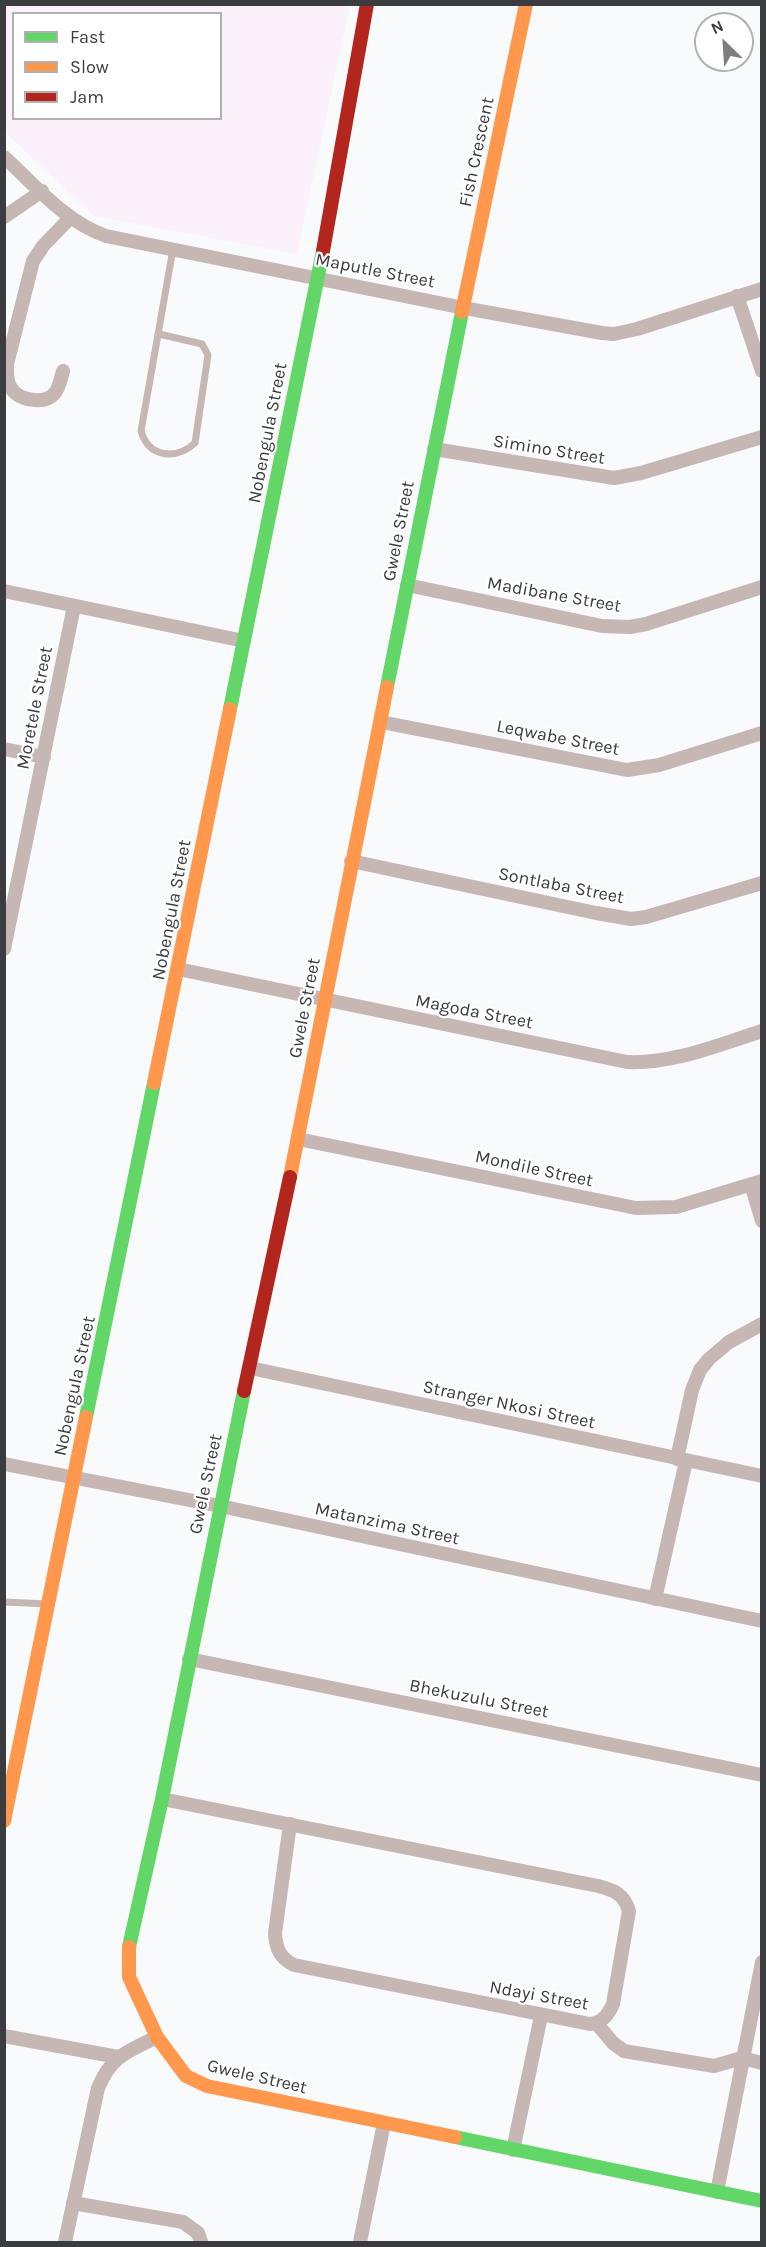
<!DOCTYPE html>
<html>
<head>
<meta charset="utf-8">
<style>
  body { margin:0 }
  #map { position:relative; width:766px; height:2247px; overflow:hidden; background:#f8fafc; font-family:Karla,sans-serif }
  canvas { display:block }
  .frame { position:absolute; inset:0; border:6px solid #3a3c3f; pointer-events:none }
  .legend { position:absolute; left:12px; top:12px; width:210px; height:108px; box-sizing:border-box; background:#fff; border:2px solid #b0b1b2; margin:0; padding:8px 10px; list-style:none; font-size:18px; color:#3a3c3f }
  .legend li { display:flex; align-items:center; gap:12px; height:30px }
  .legend b { width:30px; border:2px solid #b0b1b2 }
  .north { position:absolute; left:694px; top:12px; width:60px; height:60px; box-sizing:border-box; background:#fff; border:2px solid #b0b1b2; border-radius:50%; rotate:335deg; font-size:16px; font-weight:700; line-height:24px; text-align:center; color:#3a3c3f }
  .north::after { content:''; display:block; margin:auto; width:21px; height:27px; background:#7c7e81; clip-path:polygon(50% 0,100% 100%,50% 72%,0 100%) }
</style>
</head>
<body>
<div id="map">
<canvas width="766" height="2247"></canvas>
<div class="frame"></div>
<ul class="legend">
<li><b style="height:8px;background:#63d668"></b>Fast</li>
<li><b style="height:8px;background:#ff974d"></b>Slow</li>
<li><b style="height:8px;background:#b3261e"></b>Jam</li>
</ul>
<div class="north">N</div>
</div>
<script>
const g = document.querySelector('canvas').getContext('2d');
g.lineJoin = 'round';
function paint(path, color) { g.fillStyle = color; g.fill(path, 'evenodd'); }
function strokePath(path, color, width, dash) { g.strokeStyle = color; g.lineWidth = width; g.lineCap = dash ? 'butt' : 'round'; g.setLineDash(dash || []); g.stroke(path); }
function drawText(font, color, halo, rows, align = 'center') {
  g.font = font + ' Karla,sans-serif'; g.lineWidth = 4.5; g.setLineDash([]); g.textBaseline = 'middle'; g.strokeStyle = halo; g.fillStyle = color; for (const [text, x, y, turn = 0] of rows) {
    g.save(); g.translate(x, y); g.rotate((+turn || 0) * Math.PI / 180); g.textAlign = isNaN(turn) ? turn : align; if (halo) g.strokeText(text, 0, 0); g.fillText(text, 0, 0); g.restore();
  }
}
paint(new Path2D(`
  M 4,5 L 350,5 L 297,254 L 94,216 L 5,132 ZM 14,14 L 220,14 L 220,118 L 14,118 Z`), '#faf1fb');
strokePath(new Path2D(`
  M 159,334 L 202,344 L 208,355 L 195,443 C 176,460 149,458 141,431 L 173,249
  M 4,1602 L 47,1604`), '#c6b7b4', 7);
strokePath(new Path2D(`
  M 4,157 C 36,186 65,222 106,236 L 464,308 L 602,333 L 614,334 L 637,329 L 762,289
  M 4,217 L 42,191
  M 737,296 L 762,371
  M 63,371 C 61,378 59,389 54,394 C 44,405 18,400 11,388 C 6,381 7,372 7,364 L 33,261 L 43,246 L 70,218
  M 434,449 L 614,478 L 641,473 L 762,437
  M 407,585 L 602,626 L 630,627 L 646,624 L 762,587
  M 4,591 L 244,641
  M 381,722 L 627,770 L 659,765 L 762,733
  M 4,749 L 44,757
  M 351,861 L 596,913 L 631,919 L 646,917 L 762,883
  M 4,949 L 74,606
  M 178,969 L 627,1062 C 673,1064 718,1045 762,1031
  M 298,1139 L 636,1208 L 676,1207 L 762,1181
  M 751,1184 L 762,1221
  M 250,1368 L 762,1476
  M 677,1459 L 692,1390 L 700,1370 L 709,1359 L 729,1342 L 762,1324
  M 4,1464 L 220,1506 L 762,1621
  M 655,1599 L 686,1461
  M 189,1659 L 762,1775
  M 162,1799 L 598,1886 C 614,1890 624,1894 629,1911 L 613,2004 C 608,2015 602,2023 590,2024 L 294,1965 C 280,1958 276,1949 275,1933 L 290,1824
  M 597,2024 L 613,2043 L 624,2051 L 714,2066 L 742,2058 L 762,2063
  M 4,2036 L 118,2057
  M 513,2150 L 541,2016
  M 717,2192 L 762,1962
  M 73,2203 L 183,2222 L 198,2233 L 201,2242
  M 65,2242 L 98,2088 C 112,2055 127,2052 157,2037
  M 360,2242 L 384,2123`), '#c6b7b4', 14);
strokePath(new Path2D(`
  M 387,687 L 462,312
  M 230,709 L 323,251
  M 86,1417 L 154,1083
  M 129,1947 L 162,1799 L 244,1391
  M 455,2137 L 762,2201`), '#63d668', 14);
strokePath(new Path2D(`
  M 462,312 L 526,4
  M 154,1083 L 230,709
  M 290,1177 L 387,687
  M 4,1821 L 86,1417
  M 129,1947 L 129,1977 L 157,2037 L 186,2076 L 207,2086 L 455,2137`), '#ff974d', 14);
strokePath(new Path2D(`
  M 323,251 L 367,4
  M 244,1391 L 290,1177`), '#b3261e', 14);
drawText('18px', '#3a3c3f', '#fff', [
  ["Fish Crescent",477,152,-78],
  ["Maputle Street",375,271,11],
  ["Nobengula Street",268,433,-79],
  ["Simino Street",549,450,9],
  ["Gwele Street",399,531,-79],
  ["Madibane Street",554,595,10],
  ["Moretele Street",35,708,-79],
  ["Leqwabe Street",558,738,11],
  ["Sontlaba Street",561,886,11],
  ["Nobengula Street",172,910,-79],
  ["Gwele Street",305,1008,-79],
  ["Magoda Street",474,1012,11],
  ["Mondile Street",534,1169,12],
  ["Nobengula Street",75,1386,-78],
  ["Stranger Nkosi Street",509,1405,12],
  ["Gwele Street",206,1484,-78],
  ["Matanzima Street",387,1524,12],
  ["Bhekuzulu Street",479,1699,11],
  ["Ndayi Street",539,1996,10],
  ["Gwele Street",257,2077,13]
]);
</script>
</body>
</html>
